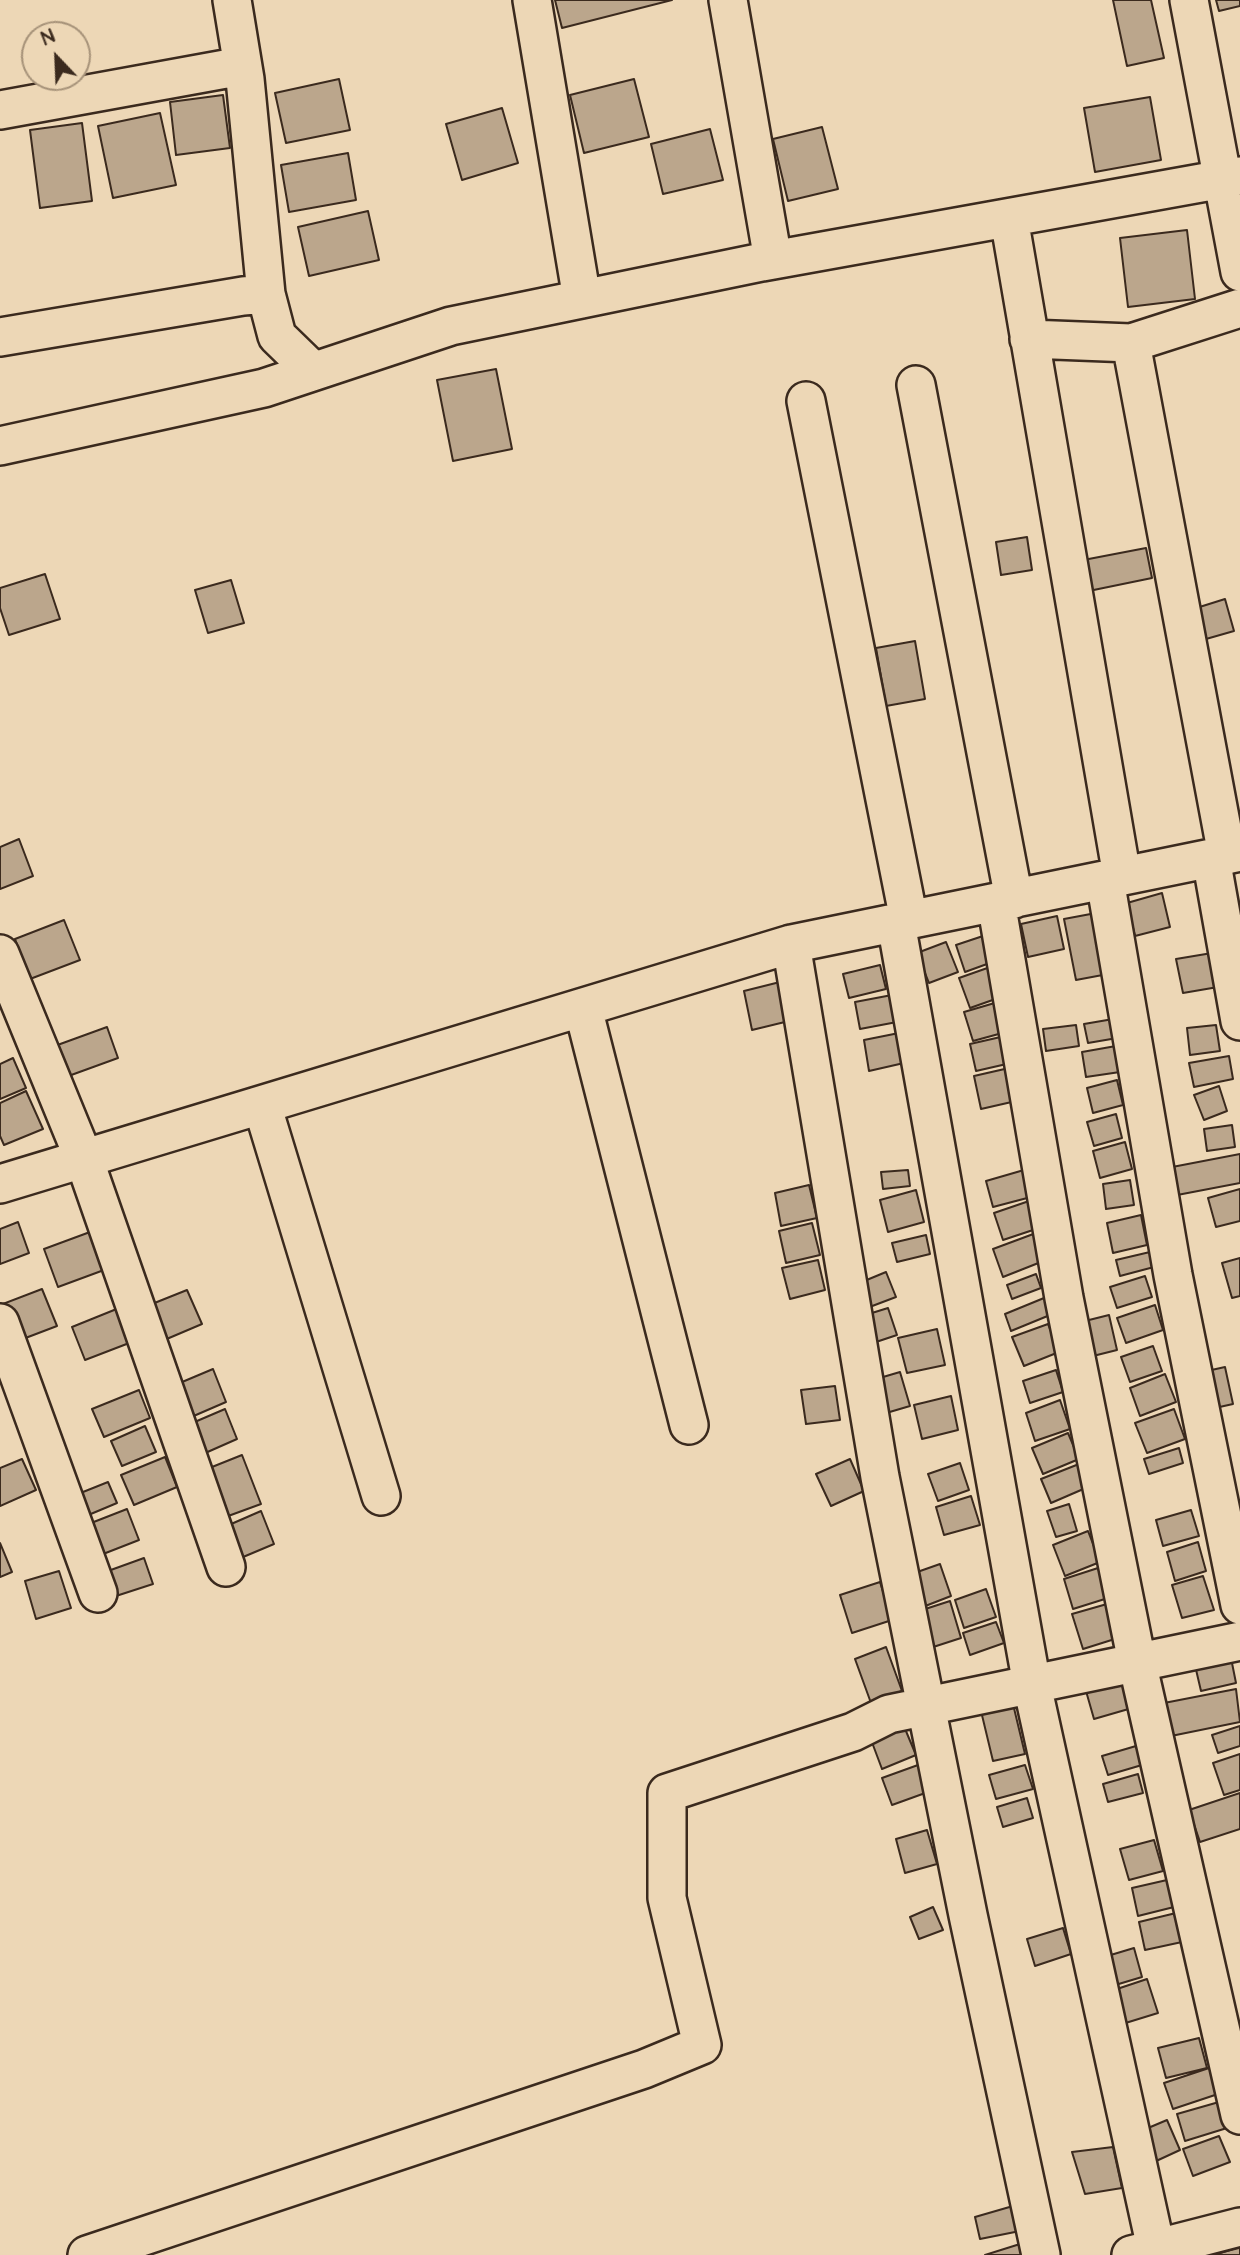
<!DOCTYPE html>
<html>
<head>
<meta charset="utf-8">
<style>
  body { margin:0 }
  #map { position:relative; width:1240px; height:2255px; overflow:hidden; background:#edd7b6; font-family:"Architects Daughter",sans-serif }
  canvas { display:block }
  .north { position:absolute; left:21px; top:21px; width:70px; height:70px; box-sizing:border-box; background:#edd7b6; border:2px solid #a69279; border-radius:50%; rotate:337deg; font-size:19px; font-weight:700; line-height:28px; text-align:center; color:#3b2a1e }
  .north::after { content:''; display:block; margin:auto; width:24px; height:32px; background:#3b2a1e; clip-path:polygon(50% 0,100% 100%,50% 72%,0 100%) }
</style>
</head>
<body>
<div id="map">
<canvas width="1240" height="2255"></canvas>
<div class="north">N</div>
</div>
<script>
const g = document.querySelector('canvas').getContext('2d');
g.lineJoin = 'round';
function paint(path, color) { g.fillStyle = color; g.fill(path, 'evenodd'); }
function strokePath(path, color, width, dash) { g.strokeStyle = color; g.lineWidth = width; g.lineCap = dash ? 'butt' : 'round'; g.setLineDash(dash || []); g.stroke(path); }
const building = new Path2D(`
  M 555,0 L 672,0 L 562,28 Z
  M 1113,0 L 1151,0 L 1164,58 L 1127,66 Z
  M 1216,0 L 1240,0 L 1240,6 L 1219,11 Z
  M 339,79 L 350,130 L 286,143 L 275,93 Z
  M 634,79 L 649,137 L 584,153 L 570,95 Z
  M 223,95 L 230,148 L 176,155 L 170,102 Z
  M 1150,97 L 1161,160 L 1095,172 L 1084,108 Z
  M 502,108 L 518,163 L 462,180 L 446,124 Z
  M 160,113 L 176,185 L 113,198 L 98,126 Z
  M 82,123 L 92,201 L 40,208 L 30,130 Z
  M 822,127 L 838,189 L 788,201 L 773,139 Z
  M 710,129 L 723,180 L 663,194 L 651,144 Z
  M 348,153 L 356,200 L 289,212 L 281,165 Z
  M 368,211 L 379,260 L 309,276 L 298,227 Z
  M 1187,230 L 1195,299 L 1128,307 L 1120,238 Z
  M 496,369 L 512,449 L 453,461 L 437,380 Z
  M 1027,537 L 1032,570 L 1001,575 L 996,542 Z
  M 1146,548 L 1152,578 L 1079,593 L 1073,562 Z
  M 45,574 L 60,619 L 9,635 L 0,608 L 0,588 Z
  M 231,580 L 244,623 L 208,633 L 195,590 Z
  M 1225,599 L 1234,631 L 1199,641 L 1190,610 Z
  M 915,641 L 925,699 L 886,706 L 876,648 Z
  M 19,839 L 33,876 L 0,889 L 0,847 Z
  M 1162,893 L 1170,927 L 1135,936 L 1127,903 Z
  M 1096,913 L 1108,974 L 1076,980 L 1064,919 Z
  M 1057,916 L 1064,949 L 1028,957 L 1021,924 Z
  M 64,920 L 80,960 L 30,979 L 15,939 Z
  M 989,934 L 998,960 L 965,972 L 956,945 Z
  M 946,942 L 958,972 L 929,983 L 917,953 Z
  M 1212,953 L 1218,987 L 1183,993 L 1176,959 Z
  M 880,965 L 886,989 L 849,998 L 843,974 Z
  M 993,966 L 1004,996 L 970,1008 L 959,978 Z
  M 780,982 L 789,1021 L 752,1030 L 744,991 Z
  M 892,995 L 897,1022 L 860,1029 L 855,1002 Z
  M 998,1002 L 1006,1032 L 973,1041 L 964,1012 Z
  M 1119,1018 L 1123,1037 L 1088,1043 L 1084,1024 Z
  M 1076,1025 L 1079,1046 L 1046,1051 L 1043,1029 Z
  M 1216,1025 L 1220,1051 L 1190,1055 L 1187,1028 Z
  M 107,1027 L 118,1058 L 63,1078 L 52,1047 Z
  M 899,1033 L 904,1063 L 869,1071 L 864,1040 Z
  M 1005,1036 L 1011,1063 L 976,1071 L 970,1044 Z
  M 1116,1046 L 1120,1072 L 1086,1077 L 1082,1052 Z
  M 1229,1056 L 1233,1079 L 1194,1087 L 1189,1063 Z
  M 13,1058 L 26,1088 L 0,1099 L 0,1064 Z
  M 1009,1068 L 1016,1101 L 981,1109 L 974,1076 Z
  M 1117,1080 L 1123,1105 L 1093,1113 L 1087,1088 Z
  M 1219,1086 L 1227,1111 L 1204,1120 L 1194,1095 Z
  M 26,1091 L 43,1129 L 4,1145 L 0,1136 L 0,1103 Z
  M 1116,1114 L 1122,1138 L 1094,1146 L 1087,1122 Z
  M 1232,1125 L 1235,1147 L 1207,1151 L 1204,1129 Z
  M 1125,1142 L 1132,1169 L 1100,1178 L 1093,1151 Z
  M 1240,1154 L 1240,1183 L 1172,1196 L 1167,1168 Z
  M 908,1170 L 910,1186 L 883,1189 L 881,1172 Z
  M 1024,1170 L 1031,1197 L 993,1207 L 986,1181 Z
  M 1130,1180 L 1134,1205 L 1106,1209 L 1103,1184 Z
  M 809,1185 L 817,1218 L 781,1226 L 775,1193 Z
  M 1240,1189 L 1240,1221 L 1216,1227 L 1208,1198 Z
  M 916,1190 L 924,1222 L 888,1232 L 880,1200 Z
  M 1032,1200 L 1042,1227 L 1003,1240 L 994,1213 Z
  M 1141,1215 L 1147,1245 L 1113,1253 L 1107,1223 Z
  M 18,1222 L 29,1253 L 0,1264 L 0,1229 Z
  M 812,1223 L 820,1255 L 786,1263 L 779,1231 Z
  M 90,1232 L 104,1270 L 58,1287 L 44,1249 Z
  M 1036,1233 L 1046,1260 L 1003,1277 L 993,1249 Z
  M 926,1235 L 930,1254 L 897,1262 L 892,1243 Z
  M 1150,1252 L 1154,1267 L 1120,1276 L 1116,1260 Z
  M 1240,1258 L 1240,1296 L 1232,1298 L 1222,1263 Z
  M 818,1260 L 825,1290 L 790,1299 L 782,1268 Z
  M 886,1272 L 896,1297 L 867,1308 L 857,1284 Z
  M 1036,1274 L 1041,1288 L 1012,1299 L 1007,1285 Z
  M 1145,1276 L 1152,1297 L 1117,1308 L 1110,1287 Z
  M 42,1289 L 57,1326 L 15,1342 L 0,1305 Z
  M 187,1290 L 202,1324 L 162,1341 L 147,1306 Z
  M 1044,1298 L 1050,1315 L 1011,1331 L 1005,1314 Z
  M 1155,1305 L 1163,1330 L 1126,1343 L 1117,1318 Z
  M 124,1306 L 137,1340 L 85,1360 L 72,1327 Z
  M 888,1308 L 897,1335 L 867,1345 L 859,1317 Z
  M 1109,1315 L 1117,1350 L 1085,1358 L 1077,1323 Z
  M 1048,1324 L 1059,1352 L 1024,1366 L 1012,1337 Z
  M 937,1329 L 945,1365 L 907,1373 L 898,1338 Z
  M 1153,1346 L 1162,1371 L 1130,1382 L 1121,1357 Z
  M 1225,1367 L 1233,1404 L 1206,1410 L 1198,1373 Z
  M 213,1369 L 226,1402 L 189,1418 L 175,1385 Z
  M 1056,1370 L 1063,1392 L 1030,1403 L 1023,1381 Z
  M 900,1372 L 910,1406 L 876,1416 L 866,1382 Z
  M 1165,1374 L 1176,1402 L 1140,1416 L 1130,1388 Z
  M 835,1386 L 840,1420 L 806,1424 L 801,1390 Z
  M 139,1390 L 150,1418 L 104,1437 L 92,1409 Z
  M 951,1396 L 958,1430 L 922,1439 L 914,1405 Z
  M 1060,1400 L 1070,1429 L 1035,1441 L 1026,1413 Z
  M 225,1409 L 237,1439 L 203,1454 L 190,1424 Z
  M 1174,1409 L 1185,1439 L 1147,1453 L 1135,1423 Z
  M 145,1426 L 156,1452 L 122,1466 L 111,1441 Z
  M 1068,1433 L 1079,1459 L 1043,1474 L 1032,1448 Z
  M 1179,1448 L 1183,1463 L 1149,1474 L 1144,1459 Z
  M 242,1455 L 261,1504 L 220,1519 L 202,1471 Z
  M 165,1457 L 177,1487 L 134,1505 L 121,1475 Z
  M 22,1459 L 36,1490 L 0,1506 L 0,1468 Z
  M 850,1459 L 864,1491 L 831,1506 L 816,1474 Z
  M 960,1463 L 969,1490 L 938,1501 L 928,1474 Z
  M 1079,1464 L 1088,1487 L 1051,1503 L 1041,1479 Z
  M 108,1482 L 117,1503 L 86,1516 L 78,1494 Z
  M 971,1496 L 980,1525 L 944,1535 L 936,1507 Z
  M 1069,1504 L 1077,1531 L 1056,1537 L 1047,1511 Z
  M 127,1509 L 139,1540 L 98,1556 L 86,1525 Z
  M 1191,1510 L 1199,1536 L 1163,1546 L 1156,1520 Z
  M 261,1511 L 274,1544 L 236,1560 L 222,1528 Z
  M 1088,1531 L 1100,1562 L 1065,1576 L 1053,1545 Z
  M 1198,1542 L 1206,1571 L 1175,1581 L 1167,1552 Z
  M 0,1543 L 12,1572 L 0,1577 Z
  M 144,1558 L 153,1584 L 116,1596 L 108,1571 Z
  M 940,1564 L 951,1596 L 915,1610 L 903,1577 Z
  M 1098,1568 L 1108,1598 L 1073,1609 L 1064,1579 Z
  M 59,1571 L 71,1608 L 36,1619 L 25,1581 Z
  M 1203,1576 L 1214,1610 L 1182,1618 L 1172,1585 Z
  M 880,1582 L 892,1620 L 852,1633 L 840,1595 Z
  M 986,1589 L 996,1617 L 964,1628 L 955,1600 Z
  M 950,1601 L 961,1638 L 927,1649 L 916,1612 Z
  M 1107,1604 L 1118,1638 L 1083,1649 L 1072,1614 Z
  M 996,1622 L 1004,1643 L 970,1655 L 963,1633 Z
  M 886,1647 L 902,1691 L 871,1703 L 855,1659 Z
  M 1230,1653 L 1236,1683 L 1201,1691 L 1194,1661 Z
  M 1122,1673 L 1132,1708 L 1094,1719 L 1084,1684 Z
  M 1236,1689 L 1240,1722 L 1171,1736 L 1164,1703 Z
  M 1013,1704 L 1025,1754 L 993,1761 L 981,1711 Z
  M 903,1724 L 916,1755 L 882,1769 L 870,1737 Z
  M 1240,1726 L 1240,1746 L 1218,1753 L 1212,1735 Z
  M 1136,1746 L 1142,1765 L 1108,1775 L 1102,1756 Z
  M 1240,1754 L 1240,1790 L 1224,1795 L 1213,1763 Z
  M 918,1765 L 928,1792 L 892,1805 L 882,1778 Z
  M 1025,1765 L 1033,1789 L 996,1799 L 989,1775 Z
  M 1138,1774 L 1143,1793 L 1108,1802 L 1103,1784 Z
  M 1240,1793 L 1240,1829 L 1200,1842 L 1189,1810 Z
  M 1027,1798 L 1033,1818 L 1003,1827 L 997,1807 Z
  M 927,1830 L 937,1864 L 905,1873 L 896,1839 Z
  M 1154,1840 L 1163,1871 L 1129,1880 L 1120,1849 Z
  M 1167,1880 L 1174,1907 L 1138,1916 L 1132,1888 Z
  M 933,1907 L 943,1930 L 919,1939 L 910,1917 Z
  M 1176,1913 L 1182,1942 L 1145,1950 L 1139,1922 Z
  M 1063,1928 L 1071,1954 L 1035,1966 L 1027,1939 Z
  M 1134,1948 L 1142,1977 L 1112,1986 L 1104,1957 Z
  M 1147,1979 L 1158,2013 L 1119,2025 L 1108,1992 Z
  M 1199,2038 L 1207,2068 L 1166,2078 L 1158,2048 Z
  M 1212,2067 L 1221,2093 L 1173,2109 L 1164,2083 Z
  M 1219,2102 L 1227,2128 L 1185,2141 L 1177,2114 Z
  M 1167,2120 L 1180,2150 L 1154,2162 L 1141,2131 Z
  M 1219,2136 L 1230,2162 L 1193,2176 L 1183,2149 Z
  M 1113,2147 L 1122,2188 L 1085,2194 L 1072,2152 Z
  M 1013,2206 L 1020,2231 L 980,2239 L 975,2217 Z
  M 1020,2244 L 1022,2255 L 985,2255 Z
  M 1240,2247 L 1240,2255 L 1214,2255 Z`);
paint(building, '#bba68c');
strokePath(building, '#3b2a1e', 2);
const minor = new Path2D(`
  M 232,0 L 245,79 L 266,294
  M 532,0 L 582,299
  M 728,0 L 773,260
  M 1189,0 L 1240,272
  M 0,110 L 242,66
  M 1009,218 L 1122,876
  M 0,337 L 243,296 L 266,294 L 277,336 L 313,371
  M 1029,339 L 1131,343 L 1240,308
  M 1131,343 L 1227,855
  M 916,385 L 1014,899
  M 806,401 L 909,920
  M 0,446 L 264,388 L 451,326 L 762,262 L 1240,176
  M 1211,858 L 1240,1021
  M 1105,880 L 1173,1275 L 1240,1605
  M 996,902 L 1064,1298 L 1137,1662 L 1240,2115
  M 896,923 L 1032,1685 L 1156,2248
  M 791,944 L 880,1477 L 968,1915 L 1041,2255
  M 0,954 L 84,1159 L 226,1567
  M 583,1008 L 689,1425
  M 262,1105 L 381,1496
  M 0,1184 L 791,944 L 1240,852
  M 0,1323 L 98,1593
  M 87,2255 L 644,2069 L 702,2045 L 667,1898 L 667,1793 L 853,1732 L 889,1714 L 1240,1641
  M 1131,2255 L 1240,2227`);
strokePath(minor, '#3b2a1e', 42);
strokePath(minor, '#edd7b6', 37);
</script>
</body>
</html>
